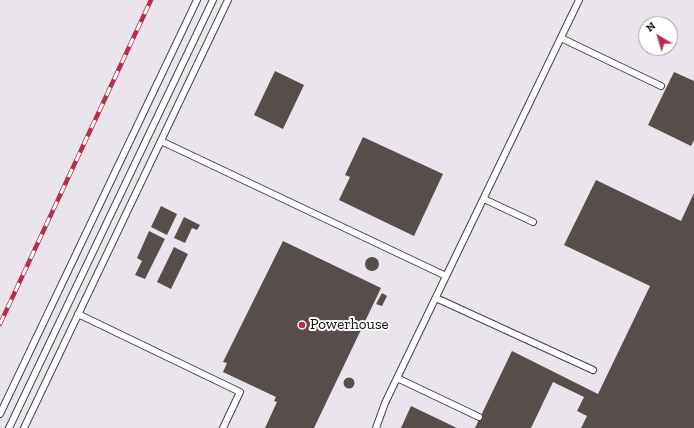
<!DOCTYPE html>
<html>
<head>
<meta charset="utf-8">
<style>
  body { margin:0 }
  #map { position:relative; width:694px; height:428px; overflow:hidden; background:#fefaf1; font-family:"Zilla Slab",serif }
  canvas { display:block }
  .north { position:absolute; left:638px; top:16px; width:40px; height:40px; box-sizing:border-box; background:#fff; border:1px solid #9f9f9f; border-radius:50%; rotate:322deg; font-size:11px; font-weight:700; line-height:16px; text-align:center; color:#0f0f0f }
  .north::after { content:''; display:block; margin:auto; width:14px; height:18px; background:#b62f4a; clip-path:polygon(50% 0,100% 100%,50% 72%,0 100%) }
</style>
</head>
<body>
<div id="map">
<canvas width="694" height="428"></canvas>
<div class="north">N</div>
</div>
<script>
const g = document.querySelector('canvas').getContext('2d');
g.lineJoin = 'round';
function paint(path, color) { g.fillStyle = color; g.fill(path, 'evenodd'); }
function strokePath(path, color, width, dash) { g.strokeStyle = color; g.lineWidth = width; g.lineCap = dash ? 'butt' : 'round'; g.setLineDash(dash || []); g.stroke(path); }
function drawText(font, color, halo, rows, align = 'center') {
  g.font = font + ' "Zilla Slab",serif'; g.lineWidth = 4; g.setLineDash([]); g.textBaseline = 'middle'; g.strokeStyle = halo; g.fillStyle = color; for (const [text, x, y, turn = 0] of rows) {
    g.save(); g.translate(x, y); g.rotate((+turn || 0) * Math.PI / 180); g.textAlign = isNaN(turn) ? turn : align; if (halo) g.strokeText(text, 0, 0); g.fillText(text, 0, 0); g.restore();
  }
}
paint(new Path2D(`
  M 0,0 L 694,0 L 694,428 L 0,428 ZM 646,24 L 670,24 L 670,48 L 646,48 Z`), '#eae4ed');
paint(new Path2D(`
  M 275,71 L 304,85 L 283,129 L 254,115 Z
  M 674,72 L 694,81 L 694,140 L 691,146 L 648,125 Z
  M 363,137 L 443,174 L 414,236 L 339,200 L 350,177 L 345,175 Z
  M 596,180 L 681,221 L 694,193 L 694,428 L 581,428 L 587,416 L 577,411 L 584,397 L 553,382 L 531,428 L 475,428 L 512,351 L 598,394 L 650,286 L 564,245 Z
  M 161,206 L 177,214 L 167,235 L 151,227 Z
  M 184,217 L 200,225 L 197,230 L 192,228 L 185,243 L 174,238 Z
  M 149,231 L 165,239 L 145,279 L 135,275 L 142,261 L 137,258 Z
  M 283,241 L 381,288 L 314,428 L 265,428 L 277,402 L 274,401 L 276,397 L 223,372 L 227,363 L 223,362 Z
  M 174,247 L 188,254 L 171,289 L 157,282 Z
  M365 264a7 7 0 1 1 14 0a7 7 0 1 1-14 0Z
  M 382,293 L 387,296 L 382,306 L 376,304 Z
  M343.5 383a5.5 5.5 0 1 1 11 0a5.5 5.5 0 1 1-11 0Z
  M 411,406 L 457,428 L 401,428 Z`), '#574e4c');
const lane = new Path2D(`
  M 561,38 L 661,86
  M 161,141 L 446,276
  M 484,199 L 533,222
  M 436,298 L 593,370
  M 78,314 L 240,392 L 223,428
  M 397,378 L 479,417
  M 0,414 L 197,0
  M 9,428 L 213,0
  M 24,428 L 228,0
  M 376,428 L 385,403 L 579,0`);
strokePath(lane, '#424242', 8);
strokePath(lane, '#fff', 6);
const rail = new Path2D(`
  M 0,324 L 151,0`);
strokePath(rail, '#b62f4a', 4.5);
strokePath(rail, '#fff', 3, [9]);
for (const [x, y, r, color] of [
  [302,325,4,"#b62f4a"]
]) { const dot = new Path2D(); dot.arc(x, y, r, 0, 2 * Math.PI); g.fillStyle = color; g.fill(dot); strokePath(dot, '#fff', 1.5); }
drawText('15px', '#0f0f0f', '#fff', [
  ["Powerhouse",310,325]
], 'left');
</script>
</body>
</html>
